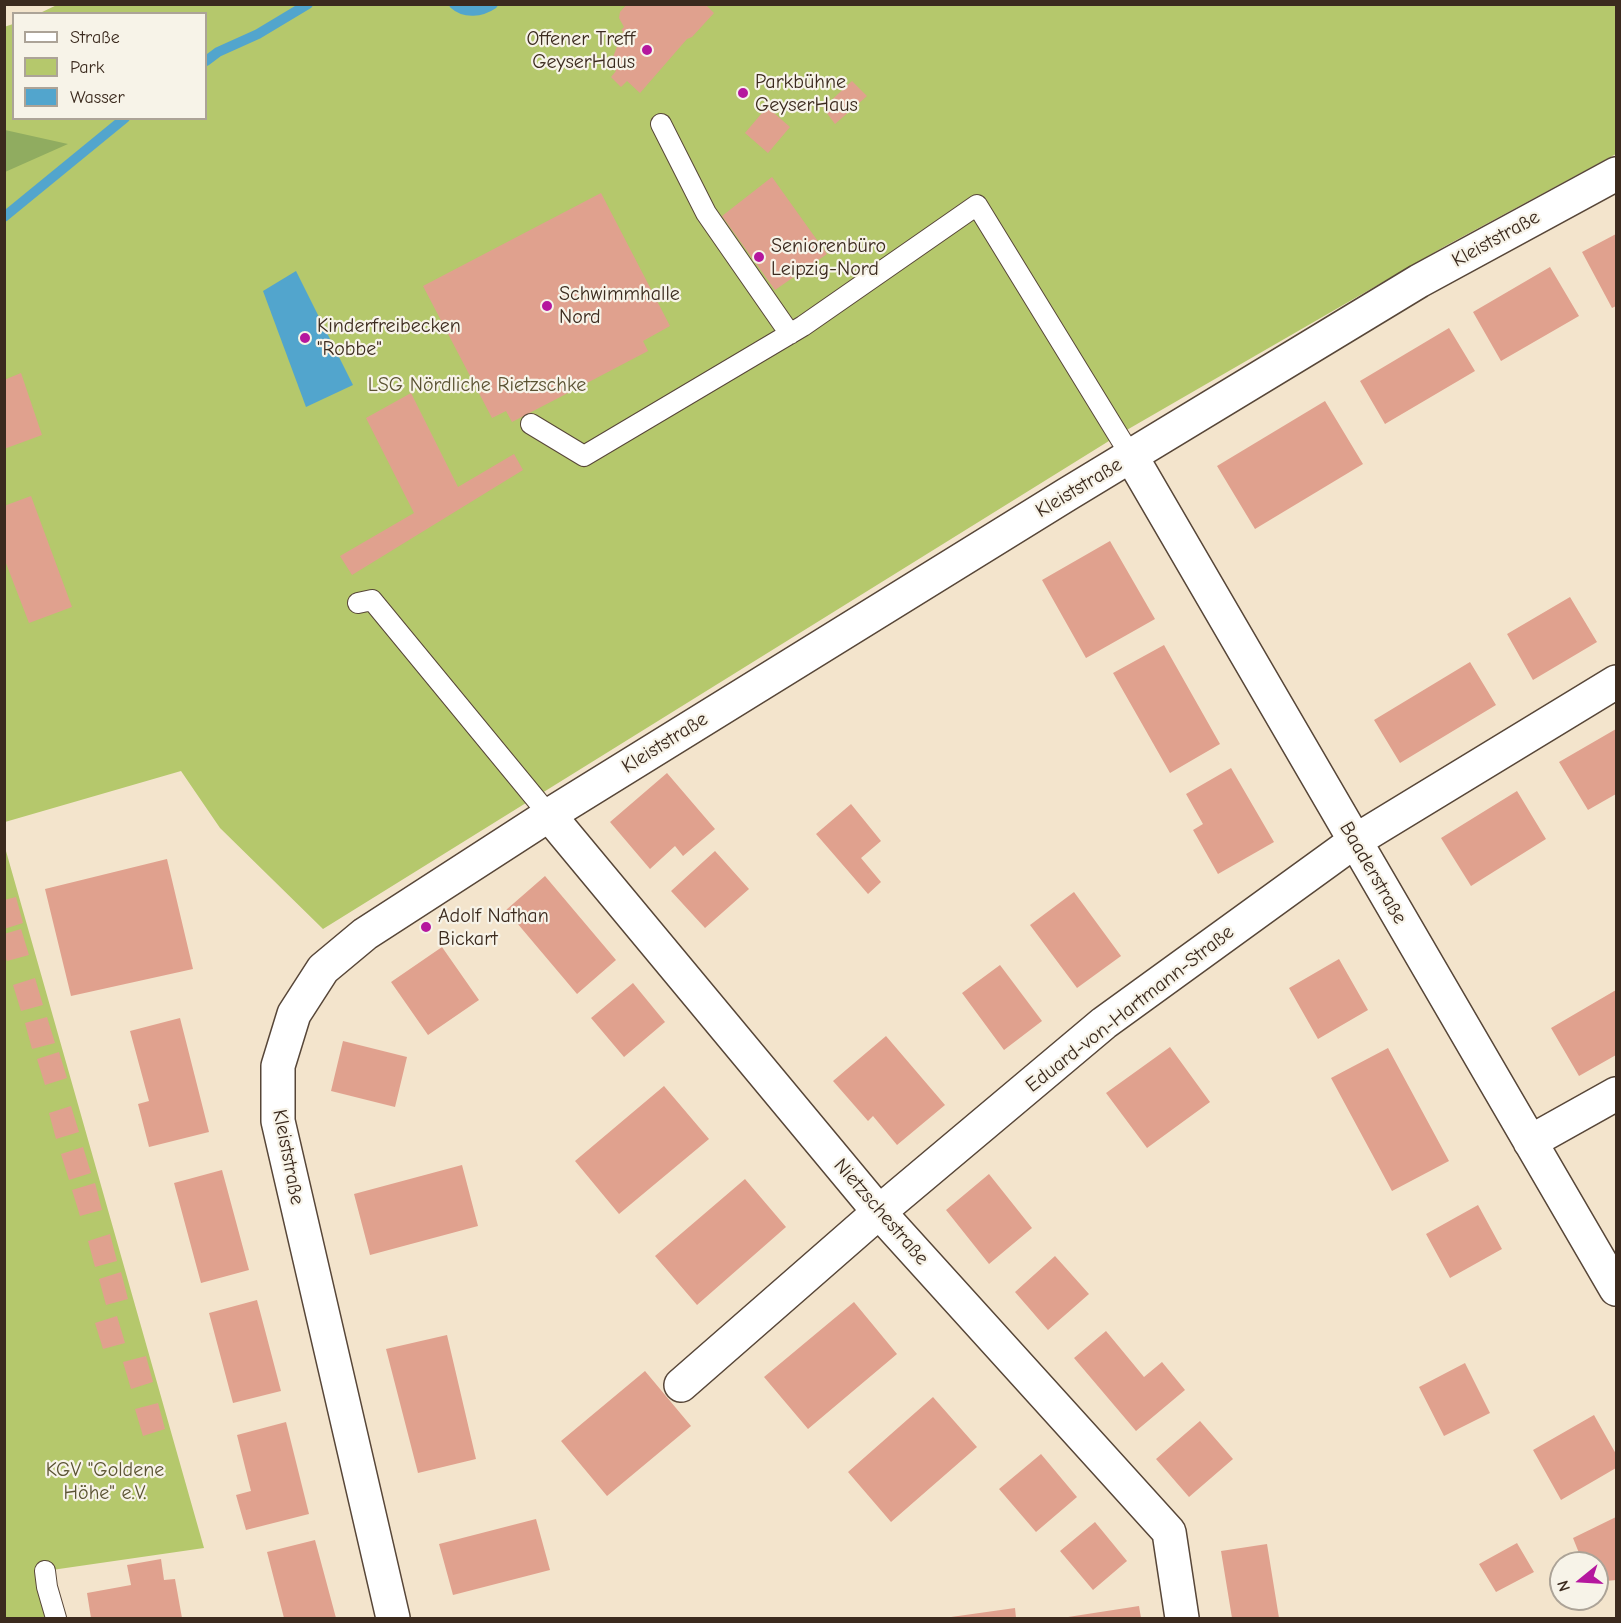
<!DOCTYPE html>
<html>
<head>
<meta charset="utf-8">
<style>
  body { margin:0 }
  #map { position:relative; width:1621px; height:1623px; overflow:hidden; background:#f3e4cc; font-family:"Comic Neue",sans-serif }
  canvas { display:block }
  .frame { position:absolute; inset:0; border:6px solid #3b2a1e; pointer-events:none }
  .legend { position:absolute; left:12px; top:12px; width:195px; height:108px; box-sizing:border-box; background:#f7f3e8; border:2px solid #aca397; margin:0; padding:8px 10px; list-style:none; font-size:18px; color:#3b2a1e }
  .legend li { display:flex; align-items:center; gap:12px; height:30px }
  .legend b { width:30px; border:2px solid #aca397 }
  .north { position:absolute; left:1549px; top:1551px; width:60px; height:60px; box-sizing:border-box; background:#f7f3e8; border:2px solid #aca397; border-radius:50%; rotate:252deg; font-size:16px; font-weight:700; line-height:24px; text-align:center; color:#3b2a1e }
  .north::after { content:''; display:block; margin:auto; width:21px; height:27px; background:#b5179e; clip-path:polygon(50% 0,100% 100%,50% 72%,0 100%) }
</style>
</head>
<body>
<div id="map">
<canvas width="1621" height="1623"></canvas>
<div class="frame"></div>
<ul class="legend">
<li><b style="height:8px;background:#fff"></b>Straße</li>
<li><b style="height:16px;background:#b5c86c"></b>Park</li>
<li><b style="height:16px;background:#52a5cd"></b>Wasser</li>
</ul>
<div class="north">N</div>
</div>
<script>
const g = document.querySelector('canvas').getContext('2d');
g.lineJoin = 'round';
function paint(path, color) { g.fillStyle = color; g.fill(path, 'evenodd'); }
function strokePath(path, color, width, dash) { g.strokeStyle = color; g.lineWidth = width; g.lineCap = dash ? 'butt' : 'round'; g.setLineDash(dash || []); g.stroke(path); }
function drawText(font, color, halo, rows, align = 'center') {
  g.font = font + ' "Comic Neue",sans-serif'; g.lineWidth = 4.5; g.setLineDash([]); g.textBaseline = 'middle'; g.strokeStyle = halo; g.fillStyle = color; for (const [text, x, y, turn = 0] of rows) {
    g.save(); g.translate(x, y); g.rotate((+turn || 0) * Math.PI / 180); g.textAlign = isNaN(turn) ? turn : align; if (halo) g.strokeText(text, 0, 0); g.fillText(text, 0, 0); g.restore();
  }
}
paint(new Path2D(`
  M 59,4 L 1616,5 L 1616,154 L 1447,245 L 1125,431 L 323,929 L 220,828 L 181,771 L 5,822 L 4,27 L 13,24 L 14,118 L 206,118 L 206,14 L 40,13 Z
  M 4,844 L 204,1548 L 45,1571 L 56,1618 L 5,1618 Z`), '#b5c86c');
paint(new Path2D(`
  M 5,130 L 68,144 L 5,172 Z`), '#90ac60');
paint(new Path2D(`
  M 296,271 L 353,385 L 306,407 L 263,291 Z`), '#52a5cd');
strokePath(new Path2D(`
  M 454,4 C 465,14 481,12 493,4
  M 206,61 L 218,52 L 258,34 L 308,4
  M 4,217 L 125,118`), '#52a5cd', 10);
paint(new Path2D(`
  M 627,4 L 705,4 L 714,13 L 692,37 L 687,39 L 640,93 L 627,81 L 621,87 L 611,77 L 616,71 L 610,65 L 623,31 L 621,30 L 624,27 L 619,18 L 620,12 Z
  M 852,81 L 867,96 L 835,124 L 823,108 Z
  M 767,107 L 790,127 L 768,153 L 745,133 Z
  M 772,177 L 827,254 L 775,290 L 722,216 Z
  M 601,193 L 670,326 L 643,341 L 648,351 L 566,394 L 512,422 L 506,411 L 492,418 L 423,286 Z
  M 1616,234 L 1616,306 L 1612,308 L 1582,252 Z
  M 1550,267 L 1579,316 L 1501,361 L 1473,312 Z
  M 1449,328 L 1475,371 L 1385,424 L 1360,381 Z
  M 21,373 L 42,435 L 4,449 L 4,380 Z
  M 411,393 L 458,487 L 514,454 L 523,470 L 352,575 L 340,556 L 414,513 L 366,418 Z
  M 1325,401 L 1363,464 L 1255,529 L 1217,466 Z
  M 31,496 L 72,607 L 29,623 L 4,558 L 4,506 Z
  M 1110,541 L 1155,619 L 1086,658 L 1042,580 Z
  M 1570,597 L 1597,642 L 1533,680 L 1507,634 Z
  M 1164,645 L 1220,744 L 1170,773 L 1113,673 Z
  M 1470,662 L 1496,705 L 1400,763 L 1374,720 Z
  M 1616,729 L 1616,794 L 1588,810 L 1559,762 Z
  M 1231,768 L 1274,842 L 1218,874 L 1193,830 L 1203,824 L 1186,794 Z
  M 667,773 L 715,829 L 683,856 L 675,846 L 650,869 L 610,822 Z
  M 1517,791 L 1546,839 L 1471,886 L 1441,838 Z
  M 851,804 L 881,841 L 861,858 L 881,882 L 868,894 L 816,834 Z
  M 715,851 L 749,889 L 705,928 L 671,891 Z
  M 167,859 L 193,969 L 71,996 L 45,889 Z
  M 545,876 L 616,960 L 577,994 L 506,910 Z
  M 1074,892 L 1121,956 L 1077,988 L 1030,925 Z
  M 16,897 L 23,923 L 4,929 L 4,900 Z
  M 21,929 L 29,955 L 7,961 L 4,953 L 4,934 Z
  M 442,947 L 479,1000 L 428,1035 L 391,982 Z
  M 1339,959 L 1368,1010 L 1318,1039 L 1289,988 Z
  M 1000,965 L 1042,1021 L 1004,1050 L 962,993 Z
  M 35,978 L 43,1005 L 21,1011 L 13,985 Z
  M 633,983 L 665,1022 L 624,1057 L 591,1018 Z
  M 1616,990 L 1616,1055 L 1579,1076 L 1551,1028 Z
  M 47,1017 L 55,1043 L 32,1049 L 25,1023 Z
  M 180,1018 L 209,1132 L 149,1147 L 138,1104 L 149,1101 L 130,1031 Z
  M 886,1036 L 945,1105 L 897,1145 L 873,1116 L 868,1121 L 833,1081 Z
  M 343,1041 L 407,1057 L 395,1107 L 331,1091 Z
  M 1170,1047 L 1210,1102 L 1147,1148 L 1106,1093 Z
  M 1388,1048 L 1449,1161 L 1392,1191 L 1331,1078 Z
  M 59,1052 L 67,1078 L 45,1085 L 37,1059 Z
  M 664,1086 L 709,1139 L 619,1214 L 575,1161 Z
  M 71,1106 L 79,1132 L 56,1139 L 49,1113 Z
  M 83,1147 L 91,1173 L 69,1180 L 61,1154 Z
  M 462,1165 L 478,1226 L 370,1255 L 354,1194 Z
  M 222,1170 L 249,1270 L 201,1283 L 174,1183 Z
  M 989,1174 L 1032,1228 L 989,1264 L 946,1210 Z
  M 745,1179 L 786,1227 L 697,1305 L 655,1256 Z
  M 95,1183 L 102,1210 L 80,1216 L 72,1190 Z
  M 1478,1205 L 1502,1249 L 1450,1278 L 1426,1234 Z
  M 110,1234 L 117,1261 L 95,1267 L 88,1241 Z
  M 1055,1256 L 1089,1294 L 1048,1330 L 1015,1292 Z
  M 121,1272 L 128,1299 L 106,1305 L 99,1279 Z
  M 257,1300 L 281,1391 L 233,1403 L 209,1313 Z
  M 854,1302 L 897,1354 L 808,1429 L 764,1377 Z
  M 117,1316 L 125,1343 L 103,1349 L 95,1323 Z
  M 1106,1331 L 1144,1377 L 1162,1362 L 1185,1390 L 1136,1431 L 1074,1358 Z
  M 447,1335 L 476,1459 L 418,1473 L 386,1349 Z
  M 146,1356 L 153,1382 L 131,1389 L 123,1362 Z
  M 1465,1363 L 1490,1413 L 1444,1436 L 1419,1387 Z
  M 645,1371 L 691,1426 L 607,1496 L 561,1441 Z
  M 933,1397 L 977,1447 L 891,1522 L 848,1472 Z
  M 158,1403 L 165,1429 L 143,1436 L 135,1409 Z
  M 1594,1415 L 1616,1454 L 1616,1468 L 1561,1500 L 1533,1450 Z
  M 1200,1421 L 1233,1459 L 1189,1497 L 1156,1459 Z
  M 286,1422 L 309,1514 L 246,1530 L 236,1495 L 251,1491 L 237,1435 Z
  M 1041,1454 L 1077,1497 L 1036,1532 L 999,1489 Z
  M 1616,1517 L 1616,1580 L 1597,1582 L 1597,1563 L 1583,1563 L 1573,1538 Z
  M 536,1519 L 550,1570 L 453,1595 L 439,1544 Z
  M 1095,1522 L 1127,1561 L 1093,1590 L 1060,1551 Z
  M 315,1540 L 336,1618 L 284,1618 L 267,1552 Z
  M 1517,1543 L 1534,1572 L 1496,1592 L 1479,1564 Z
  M 1267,1544 L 1279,1618 L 1232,1618 L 1221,1551 Z
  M 161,1559 L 164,1580 L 175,1579 L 182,1618 L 91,1618 L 87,1593 L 131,1585 L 127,1565 Z
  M 1139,1606 L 1141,1618 L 1068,1618 L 1068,1617 Z
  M 1015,1608 L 1016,1618 L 951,1618 L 951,1617 Z`), '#e0a18e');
const service = new Path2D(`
  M 661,124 L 706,213 L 790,334
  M 531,424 L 584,456 L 803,326 L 977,205 L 1131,456
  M 358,603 L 372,600 L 549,815
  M 45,1571 L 47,1587 L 56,1618`);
const minor = new Path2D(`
  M 1131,456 L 1616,1289
  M 549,815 L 879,1212 L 1169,1532 L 1182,1618
  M 1530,1142 L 1616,1094
  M 681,1385 L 879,1212 L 1104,1023 L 1355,841 L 1616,682
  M 393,1618 L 278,1121 L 278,1066 L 294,1014 L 323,969 L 365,934 L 549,815 L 1066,495 L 1419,281 L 1616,174`);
strokePath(service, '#574638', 22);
strokePath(minor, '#574638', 36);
strokePath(service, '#fff', 20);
strokePath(minor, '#fff', 33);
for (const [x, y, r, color] of [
  [647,50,6,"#b5179e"],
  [743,93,6,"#b5179e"],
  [759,257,6,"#b5179e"],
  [547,306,6,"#b5179e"],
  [305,338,6,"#b5179e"],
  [426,927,6,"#b5179e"]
]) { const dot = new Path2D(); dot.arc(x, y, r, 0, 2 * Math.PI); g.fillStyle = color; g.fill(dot); strokePath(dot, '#f7f3e8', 2); }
drawText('20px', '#3b2a1e', '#f7f3e8', [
  ["Offener Treff",635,39,"right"],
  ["GeyserHaus",635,62,"right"],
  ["Parkbühne",755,82],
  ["GeyserHaus",755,105],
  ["Seniorenbüro",771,246],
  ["Leipzig-Nord",771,269],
  ["Schwimmhalle",559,294],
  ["Nord",559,317],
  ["Kinderfreibecken",317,326],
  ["\"Robbe\"",317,349],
  ["Adolf Nathan",438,916],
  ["Bickart",438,939]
], 'left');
drawText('20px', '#3b2a1e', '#f7f3e8', [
  ["Kleiststraße",1496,239,-29],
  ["Kleiststraße",1079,488,-31],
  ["Kleiststraße",665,743,-32],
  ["Baaderstraße",1373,873,60],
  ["Eduard-von-Hartmann-Straße",1130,1009,-38],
  ["Kleiststraße",288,1157,79],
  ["Nietzschestraße",881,1212,49]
]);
drawText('20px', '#5a5232', '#f7f3e8', [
  ["LSG Nördliche Rietzschke",477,385],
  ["KGV \"Goldene",105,1470],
  ["Höhe\" e.V.",105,1493]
]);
</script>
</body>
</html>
